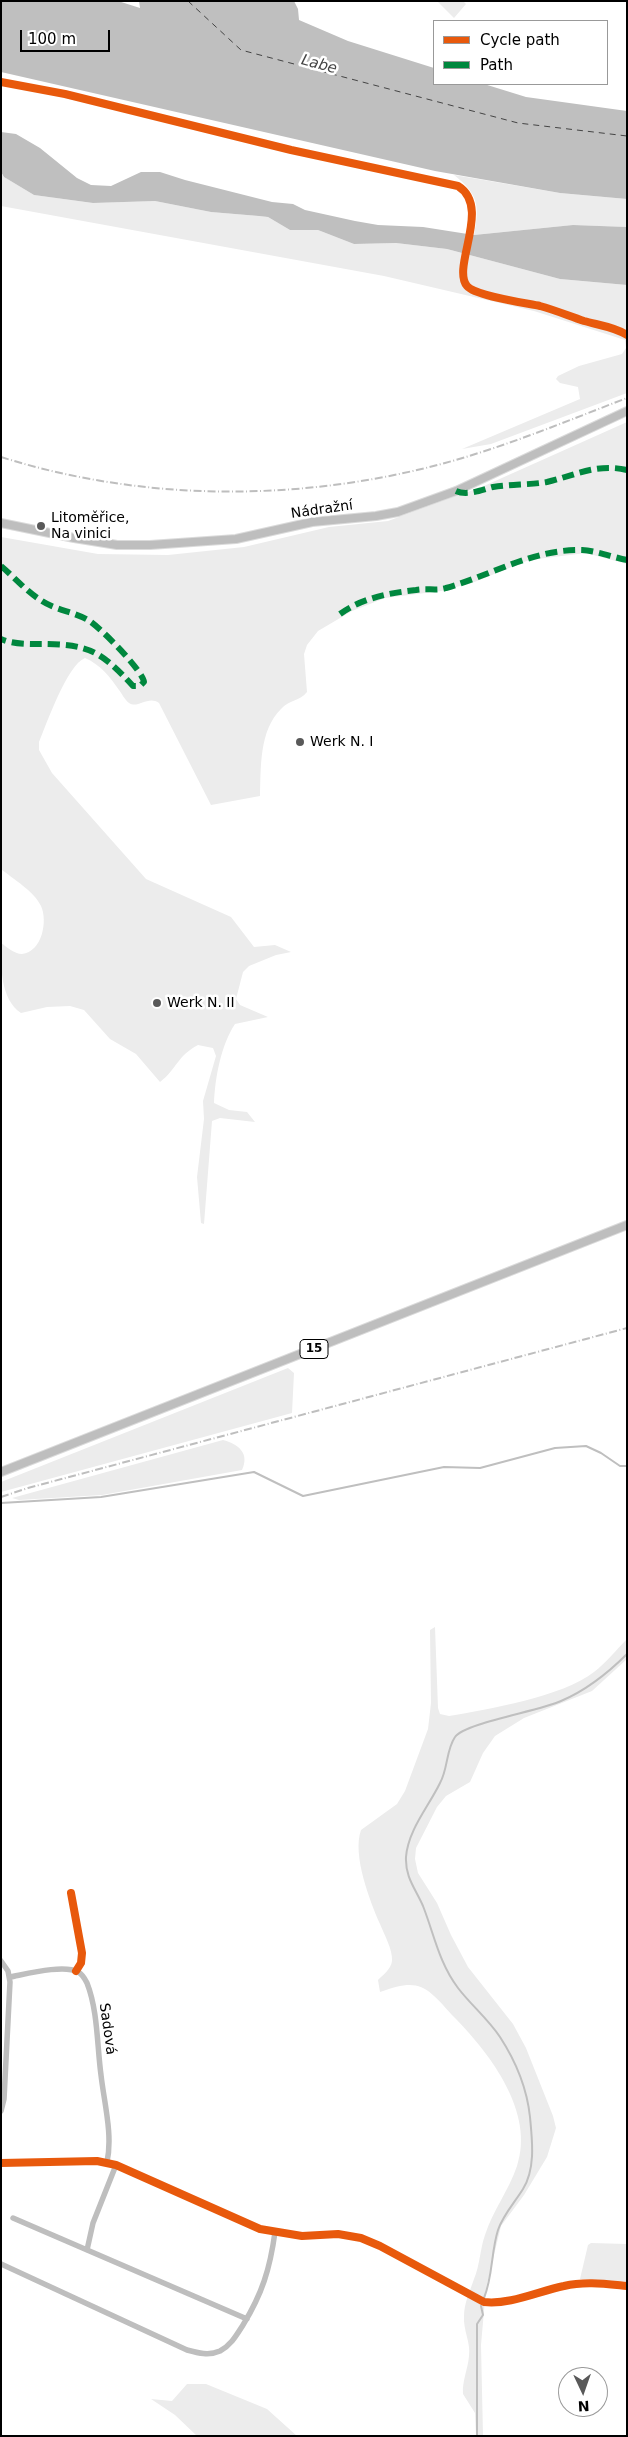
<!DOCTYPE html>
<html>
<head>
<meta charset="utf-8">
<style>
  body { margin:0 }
  #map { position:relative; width:628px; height:2437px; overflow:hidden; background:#fff; font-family:"DejaVu Sans",sans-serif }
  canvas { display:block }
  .frame { position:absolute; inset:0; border:2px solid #000; pointer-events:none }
  .legend { position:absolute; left:433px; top:20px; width:175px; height:65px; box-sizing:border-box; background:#fff; border:1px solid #999; margin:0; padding:6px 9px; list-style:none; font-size:15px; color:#000 }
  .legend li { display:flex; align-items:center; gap:10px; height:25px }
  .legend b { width:25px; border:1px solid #999 }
  .north { position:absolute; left:558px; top:2367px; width:50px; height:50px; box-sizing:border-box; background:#fff; border:1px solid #999; border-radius:50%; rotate:177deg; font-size:14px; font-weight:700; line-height:20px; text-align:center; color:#000 }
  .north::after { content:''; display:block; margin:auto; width:18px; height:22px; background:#595959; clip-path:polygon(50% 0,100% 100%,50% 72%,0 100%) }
  .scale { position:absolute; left:20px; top:30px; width:90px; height:22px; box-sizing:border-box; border:2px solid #000; border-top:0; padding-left:6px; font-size:15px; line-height:18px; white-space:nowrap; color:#000; -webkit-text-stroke:4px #fff; paint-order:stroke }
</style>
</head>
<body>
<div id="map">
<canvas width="628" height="2437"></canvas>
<div class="frame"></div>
<ul class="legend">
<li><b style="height:6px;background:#e8590c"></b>Cycle path</li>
<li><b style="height:6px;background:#00873e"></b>Path</li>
</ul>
<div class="north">N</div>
<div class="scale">100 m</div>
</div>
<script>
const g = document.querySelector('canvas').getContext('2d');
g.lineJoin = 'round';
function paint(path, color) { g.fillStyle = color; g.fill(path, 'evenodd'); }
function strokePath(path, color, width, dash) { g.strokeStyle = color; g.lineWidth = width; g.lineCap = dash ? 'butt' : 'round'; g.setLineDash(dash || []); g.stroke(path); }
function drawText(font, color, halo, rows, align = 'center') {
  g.font = font + ' "DejaVu Sans",sans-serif'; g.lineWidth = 5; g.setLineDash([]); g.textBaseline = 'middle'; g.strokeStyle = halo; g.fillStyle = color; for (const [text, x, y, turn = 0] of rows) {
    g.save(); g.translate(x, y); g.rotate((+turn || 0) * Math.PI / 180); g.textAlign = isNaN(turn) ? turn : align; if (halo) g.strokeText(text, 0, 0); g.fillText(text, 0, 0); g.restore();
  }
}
paint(new Path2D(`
  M 437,1 L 463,1 L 466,4 L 454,18 Z
  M 1,173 L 4,177 L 34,195 L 93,203 L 155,201 L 211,212 L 259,216 L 268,217 L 290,230 L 318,230 L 354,244 L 396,243 L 447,249 L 560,279 L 627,285 L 627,393 L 491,444 L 462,449 L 580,399 L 578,387 L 560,383 L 556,379 L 558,376 L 579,366 L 622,354 L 626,348 L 625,340 L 534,311 L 384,276 L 1,206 Z
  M 454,175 L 560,193 L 627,199 L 627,227 L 573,225 L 474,235 C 480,205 478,194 454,175 Z
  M 627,422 L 627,564 L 586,553 L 529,560 L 472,583 L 441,591 L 385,598 L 352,611 L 318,631 L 307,645 L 304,654 L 307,692 C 300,701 289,700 281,709 C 259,731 261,767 260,796 L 211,805 L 159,703 C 148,695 138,709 129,703 C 125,700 122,694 119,690 C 110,677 101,665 85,658 C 67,665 47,723 39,742 L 39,750 L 52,773 L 146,879 L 231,917 L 254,947 L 275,945 L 291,952 L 276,955 L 249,966 L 243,972 L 236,999 L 240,1005 L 268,1017 L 235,1024 C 221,1045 215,1078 214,1103 L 229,1110 L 247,1112 L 255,1122 L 220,1118 L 212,1121 L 204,1224 L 201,1223 L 197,1177 L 204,1119 L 203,1101 L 216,1056 L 213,1048 L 198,1045 C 177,1056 177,1069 160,1082 L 136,1054 L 110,1039 L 84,1010 L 70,1006 L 47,1007 L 21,1013 C 0,999 1,966 1,943 C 7,947 14,954 22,954 C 42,952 48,921 41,906 C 34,891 13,879 1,869 L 1,537 L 98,554 L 168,555 L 244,547 L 329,527 L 388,521 L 484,486 Z
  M 288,1368 L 294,1373 L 292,1413 L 1,1492 L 1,1482 Z
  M 223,1440 C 238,1444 250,1453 242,1470 L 102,1495 L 19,1500 L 12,1498 Z
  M 435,1627 L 438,1708 L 440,1714 L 449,1716 C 489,1709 562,1697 594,1672 C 606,1663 616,1650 627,1639 L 627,1659 L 592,1691 L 524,1718 L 495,1736 L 483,1753 L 470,1782 L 446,1796 L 437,1807 L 416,1848 L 415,1859 L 418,1873 L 437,1903 L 451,1935 L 468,1967 L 513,2024 L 526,2048 L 553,2116 L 556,2128 L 547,2157 L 524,2195 L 501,2226 L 486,2288 L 481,2345 L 483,2436 L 476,2436 L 475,2413 L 463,2394 C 462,2381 468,2369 469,2356 C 471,2343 463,2330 464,2316 C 464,2303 470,2291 474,2279 C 480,2265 480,2249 485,2235 C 493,2210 509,2190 517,2166 C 535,2113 491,2055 456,2019 C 427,1988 422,1976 380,1992 L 378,1980 C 383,1975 391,1969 392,1961 C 393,1950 384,1934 380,1924 C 370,1901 352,1855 361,1830 L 397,1804 L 405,1791 L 428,1729 L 431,1703 L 430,1630 Z
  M 591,2243 L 627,2244 L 627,2282 L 580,2279 L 588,2245 Z
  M 187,2384 L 206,2384 L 267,2409 L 297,2436 L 197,2436 L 175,2415 L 151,2399 L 172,2401 Z`), '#ececec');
paint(new Path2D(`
  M 1,1 L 118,1 L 140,8 L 139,1 L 294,1 L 298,9 L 299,20 L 348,41 L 434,68 L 434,84 L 484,84 L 526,97 L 627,111 L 627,199 L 560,193 L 435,171 L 1,72 Z
  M 1,132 L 16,134 L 40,148 L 77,178 L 91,185 L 111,186 L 141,172 L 160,172 L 185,180 L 272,202 L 293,204 L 305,210 L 355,221 L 378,225 L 423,227 L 474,235 L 573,225 L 627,227 L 627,285 L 560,279 L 447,249 L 396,243 L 354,244 L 318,230 L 290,230 L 268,217 L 259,216 L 211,212 L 155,201 L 93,203 L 34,195 L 4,177 L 1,172 Z`), '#bfbfbf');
strokePath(new Path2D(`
  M 1,1503 L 101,1497 L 254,1472 L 303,1496 L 444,1467 L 480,1468 L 555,1448 L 586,1446 L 601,1453 L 620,1466 L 627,1466
  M 484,2298 C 493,2276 491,2252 498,2230 C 503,2215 515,2202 523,2189 C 536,2168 532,2139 530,2117 C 527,2089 515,2060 500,2037 C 488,2019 471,2005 458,1988 C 439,1963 434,1934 423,1906 C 415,1888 405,1877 406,1857 C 408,1830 429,1806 440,1783 C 448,1769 446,1750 455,1737 C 464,1723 540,1711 561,1701 C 587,1690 608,1673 627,1654
  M 477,2436 L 477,2324 L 483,2315 L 481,2306`), '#bfbfbf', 2);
strokePath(new Path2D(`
  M 188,1 L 241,50 L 518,123 L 627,136`), '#444', 1, [6, 5]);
const major = new Path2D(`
  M 1,523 L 74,538 L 117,545 L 150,545 L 236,539 L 312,522 L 376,516 L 398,512 L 456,491 L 627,411
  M 1,1472 L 627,1225`);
strokePath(major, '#dbdbdb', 10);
strokePath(new Path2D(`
  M 71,1893 L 82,1953 L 81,1963 L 76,1971
  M 1,1961 L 8,1971 L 10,1982 L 4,2099 L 1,2111
  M 10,1977 C 26,1974 64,1964 78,1972 C 82,1974 85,1979 87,1983 C 98,2011 97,2046 101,2075 C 104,2102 113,2135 107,2162
  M 1,2163 L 97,2161 L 116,2165 L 260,2229 L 302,2236 L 338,2234 L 361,2238 L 380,2246 L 484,2302 C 510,2305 539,2291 564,2286 C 585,2281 606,2284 627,2286
  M 13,2218 L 247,2319
  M 87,2250 L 93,2223 L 116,2165
  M 1,2264 L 187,2350 C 198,2353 209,2356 220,2351 C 231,2345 236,2336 243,2325 C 262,2294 270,2269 275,2232`), '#bebebe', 5.5);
strokePath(major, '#bebebe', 8);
strokePath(new Path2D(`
  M 1,457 C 144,502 301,502 445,463 C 507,446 567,421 627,398
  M 1,1497 L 28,1488 L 627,1328`), '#bebebe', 2, [8, 2.5, 1, 2.5]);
strokePath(new Path2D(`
  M 456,491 C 467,496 481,490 493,487 C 511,484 530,485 547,482 C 576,475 597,463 627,470
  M 1,566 C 14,577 27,592 42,601 C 56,610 74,612 88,620 C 99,626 143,671 144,682 L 140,686 L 133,686 C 100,650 88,644 39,644 C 27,644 12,644 1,639
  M 340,614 C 362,598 389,593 416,590 C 426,588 437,591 446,588 C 492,575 533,549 582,550 C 597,551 612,557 627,560`), '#00873e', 6, [12, 6]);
strokePath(new Path2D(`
  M 1,82 L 65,94 L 291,150 L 458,186 C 492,207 451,267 467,286 C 475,296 526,303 540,306 C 555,310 569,316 584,321 C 598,325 615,327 627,335
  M 71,1893 L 82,1953 L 81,1963 L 76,1971
  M 1,2163 L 97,2161 L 116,2165 L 260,2229 L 302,2236 L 338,2234 L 361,2238 L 380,2246 L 484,2302 C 510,2305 539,2291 564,2286 C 585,2281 606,2284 627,2286`), '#e8590c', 8);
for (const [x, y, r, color] of [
  [41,526,5,"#595959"],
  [300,742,5,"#595959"],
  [157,1003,5,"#595959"]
]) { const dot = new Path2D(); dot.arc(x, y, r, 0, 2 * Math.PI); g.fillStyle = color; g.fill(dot); strokePath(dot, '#fff', 2); }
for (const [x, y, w] of [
  [314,1349,28]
]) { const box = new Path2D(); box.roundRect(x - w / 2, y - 9.5, w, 19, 4); g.fillStyle = '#fff'; g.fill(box); strokePath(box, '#000', 1); }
drawText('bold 12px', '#000', null, [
  ["15",314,1349]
]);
drawText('14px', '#000', '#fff', [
  ["Nádražní",322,510,-8],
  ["Sadová",107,2029,82]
]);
drawText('14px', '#000', '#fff', [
  ["Litoměřice,",51,518],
  ["Na vinici",51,534],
  ["Werk N. I",310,742],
  ["Werk N. II",167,1003]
], 'left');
drawText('italic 15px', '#444', '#fff', [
  ["Labe",319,65,15]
]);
</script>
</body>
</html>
